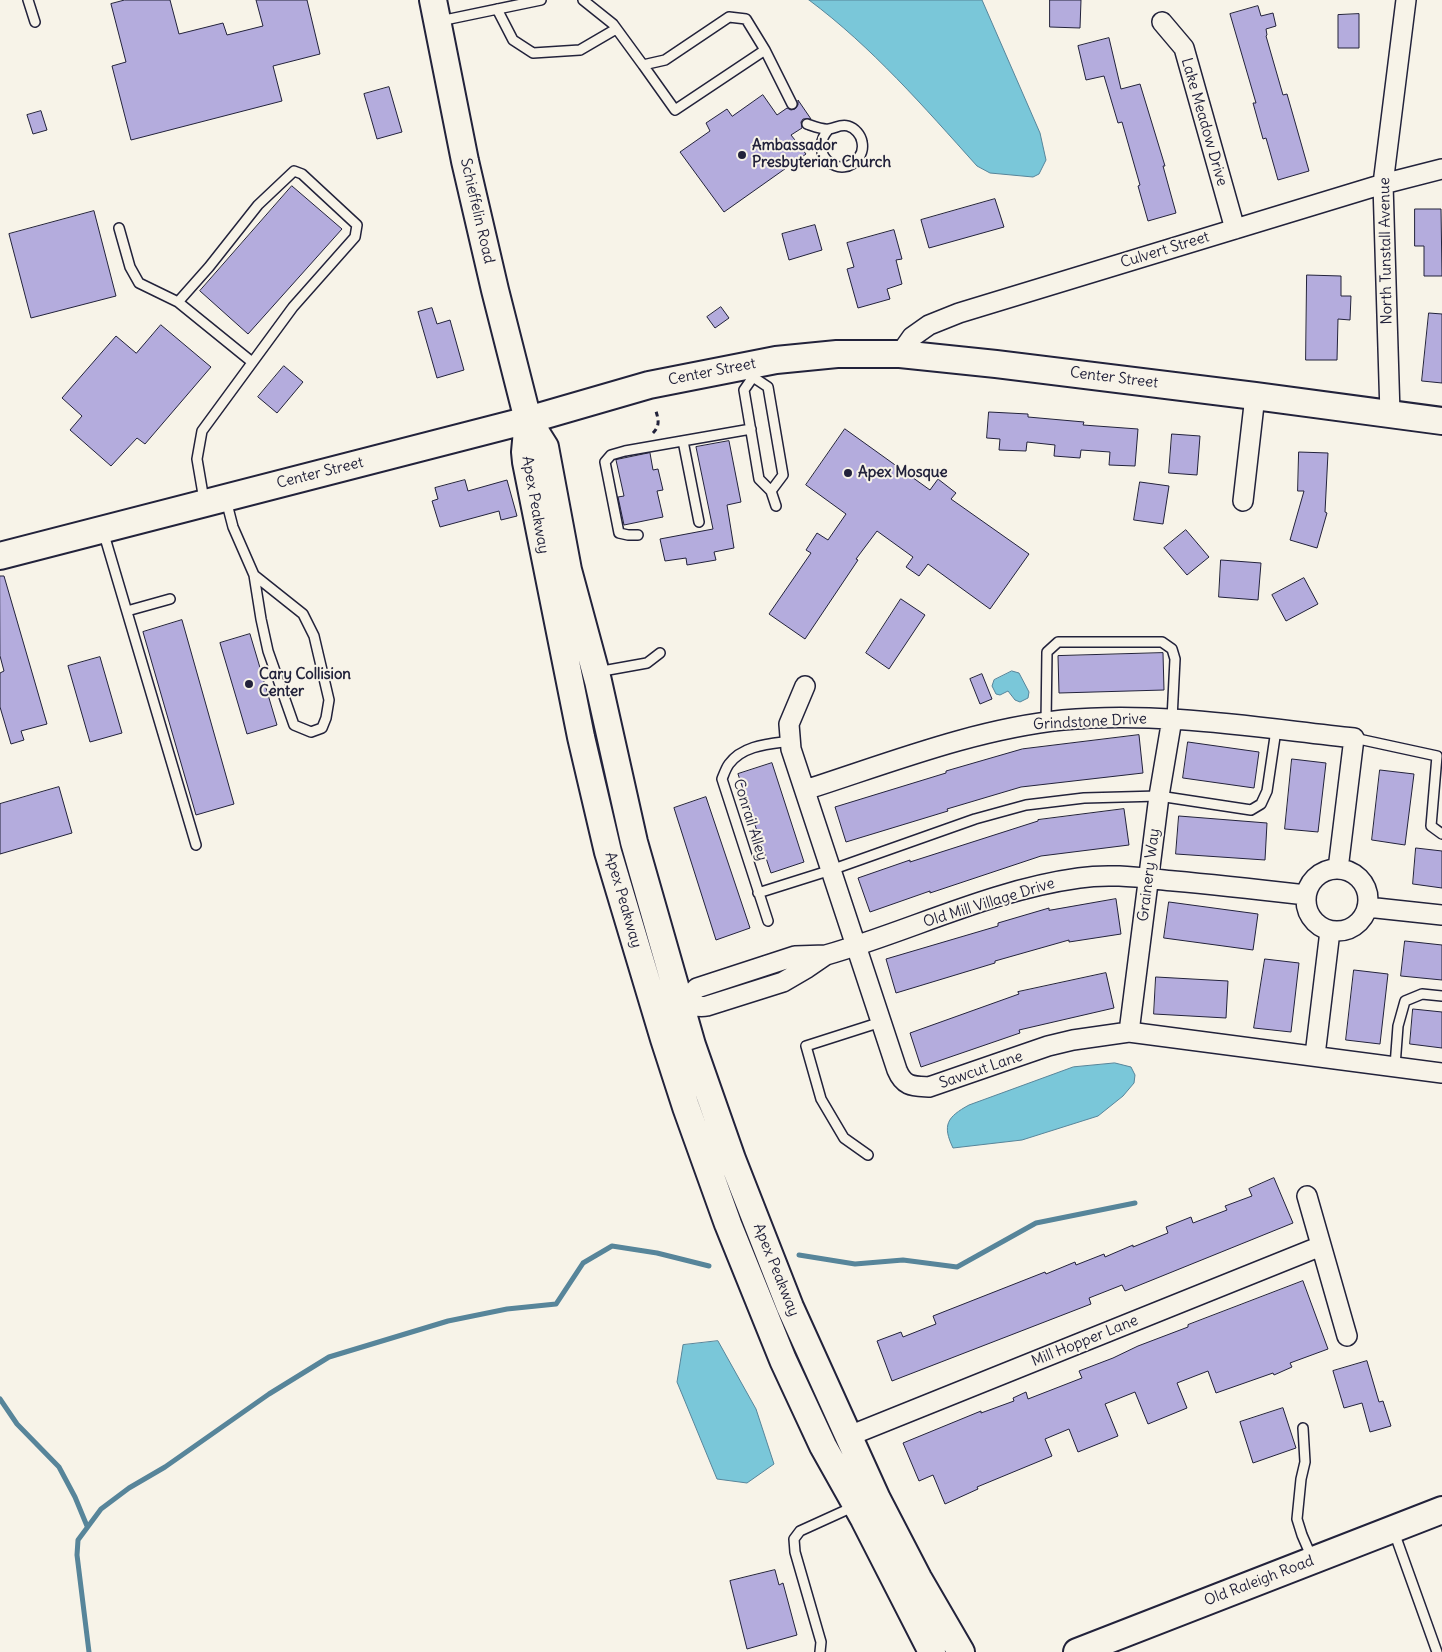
<!DOCTYPE html>
<html>
<head>
<meta charset="utf-8">
<style>
  body { margin:0 }
  canvas { display:block; background:#f7f3e8 }
</style>
</head>
<body>
<canvas width="1442" height="1652"></canvas>
<script>
const g = document.querySelector('canvas').getContext('2d');
g.lineJoin = 'round';
function paint(path, color) { g.fillStyle = color; g.fill(path, 'evenodd'); }
function strokePath(path, color, width, dash) { g.strokeStyle = color; g.lineWidth = width; g.lineCap = dash ? 'butt' : 'round'; g.setLineDash(dash || []); g.stroke(path); }
function drawText(font, color, halo, rows, align = 'center') {
  g.font = font + ' Delius,sans-serif'; g.lineWidth = 4; g.setLineDash([]); g.textBaseline = 'middle'; g.strokeStyle = halo; g.fillStyle = color; for (const [text, x, y, turn = 0] of rows) {
    g.save(); g.translate(x, y); g.rotate((+turn || 0) * Math.PI / 180); g.textAlign = isNaN(turn) ? turn : align; if (halo) g.strokeText(text, 0, 0); g.fillText(text, 0, 0); g.restore();
  }
}
const water = new Path2D(`
  M 809,0 L 982,0 L 1040,133 L 1046,160 L 1039,174 L 1033,177 L 990,173 L 977,166 C 924,107 872,47 809,0 Z
  M 1012,671 L 1019,673 L 1029,692 L 1028,698 L 1020,702 L 1015,700 L 1008,691 L 1000,695 L 996,694 L 992,686 L 994,680 Z
  M 1115,1063 L 1131,1067 L 1135,1075 L 1134,1083 L 1123,1096 L 1098,1116 L 1022,1140 L 953,1148 C 942,1125 947,1117 969,1105 L 1073,1067 Z
  M 718,1341 L 756,1409 L 774,1464 L 747,1483 L 717,1479 L 677,1382 L 683,1345 Z`);
paint(water, '#7ac7d9');
strokePath(water, '#57859a', 1);
strokePath(new Path2D(`
  M 799,1255 L 855,1264 L 903,1260 L 957,1267 L 1036,1223 L 1135,1203
  M 0,1399 L 17,1424 L 59,1467 L 75,1497 L 87,1526
  M 89,1652 L 77,1555 L 78,1540 L 101,1509 L 129,1488 L 165,1467 L 269,1394 L 329,1357 L 448,1321 L 507,1309 L 556,1304 L 583,1263 L 612,1246 L 657,1253 L 709,1266`), '#57859a', 5);
const building = new Path2D(`
  M 125,0 L 170,0 L 179,34 L 223,23 L 227,35 L 263,26 L 256,0 L 307,0 L 320,54 L 273,66 L 282,101 L 131,140 L 112,66 L 126,62 L 111,4 Z
  M 1050,0 L 1081,0 L 1080,28 L 1050,27 Z
  M 1258,6 L 1261,16 L 1273,13 L 1276,26 L 1266,29 L 1267,35 L 1266,36 L 1283,95 L 1287,94 L 1309,171 L 1278,180 L 1266,138 L 1263,139 L 1253,103 L 1256,103 L 1230,14 Z
  M 1359,14 L 1359,48 L 1338,48 L 1338,15 Z
  M 1109,38 L 1121,89 L 1140,84 L 1165,166 L 1163,166 L 1176,213 L 1148,221 L 1138,186 L 1140,185 L 1122,122 L 1118,123 L 1104,76 L 1086,80 L 1078,46 Z
  M 389,87 L 402,132 L 377,139 L 364,94 Z
  M 763,95 L 777,115 L 787,108 L 791,110 L 795,109 L 798,105 L 798,100 L 811,119 L 803,119 L 801,122 L 802,128 L 791,135 L 806,154 L 724,212 L 680,152 L 710,131 L 706,123 L 727,109 L 732,116 Z
  M 41,111 L 47,130 L 33,134 L 27,115 Z
  M 292,186 L 342,229 L 248,334 L 200,291 Z
  M 995,199 L 1004,227 L 929,248 L 921,220 Z
  M 1415,209 L 1441,209 L 1442,276 L 1424,276 L 1424,246 L 1415,246 Z
  M 94,211 L 116,296 L 31,318 L 9,234 Z
  M 815,225 L 822,250 L 789,260 L 782,234 Z
  M 894,230 L 902,259 L 896,260 L 902,284 L 887,289 L 890,299 L 858,308 L 847,269 L 854,267 L 847,243 Z
  M 1307,275 L 1341,276 L 1341,296 L 1351,296 L 1350,320 L 1338,319 L 1337,360 L 1306,360 Z
  M 721,307 L 729,318 L 715,328 L 707,317 Z
  M 432,308 L 437,324 L 450,320 L 464,370 L 437,378 L 418,312 Z
  M 1429,313 L 1442,314 L 1442,383 L 1422,381 Z
  M 161,325 L 211,367 L 145,444 L 137,438 L 111,466 L 70,430 L 82,416 L 62,398 L 116,336 L 136,353 Z
  M 284,366 L 303,382 L 277,413 L 258,397 Z
  M 989,412 L 1028,414 L 1028,417 L 1084,422 L 1083,425 L 1138,429 L 1135,466 L 1109,465 L 1110,452 L 1081,450 L 1080,458 L 1054,456 L 1055,445 L 1027,442 L 1026,451 L 999,450 L 1000,439 L 987,438 Z
  M 845,429 L 930,490 L 938,479 L 956,493 L 951,499 L 1029,554 L 990,609 L 928,564 L 919,576 L 906,567 L 913,557 L 877,531 L 856,559 L 858,560 L 805,639 L 769,614 L 811,553 L 806,550 L 817,533 L 828,540 L 846,514 L 806,485 Z
  M 1172,434 L 1200,436 L 1197,475 L 1169,473 Z
  M 729,441 L 741,502 L 727,505 L 734,548 L 714,552 L 716,560 L 687,565 L 686,558 L 665,561 L 660,539 L 713,529 L 696,447 Z
  M 1299,452 L 1328,453 L 1325,512 L 1327,513 L 1317,548 L 1290,540 L 1304,491 L 1298,491 Z
  M 650,453 L 653,470 L 658,469 L 663,490 L 657,491 L 663,517 L 624,525 L 618,497 L 624,496 L 616,460 Z
  M 465,480 L 468,491 L 507,480 L 517,516 L 501,520 L 499,511 L 440,527 L 432,501 L 438,499 L 435,488 Z
  M 1140,482 L 1169,486 L 1163,524 L 1134,520 Z
  M 1186,530 L 1209,557 L 1187,575 L 1164,548 Z
  M 1221,560 L 1261,563 L 1258,600 L 1219,597 Z
  M 0,576 L 4,576 L 47,724 L 21,731 L 24,740 L 11,744 L 0,707 L 0,673 L 4,671 L 0,656 Z
  M 1304,578 L 1318,604 L 1286,621 L 1272,595 Z
  M 901,599 L 925,615 L 889,669 L 866,653 Z
  M 182,620 L 234,804 L 196,815 L 143,632 Z
  M 250,634 L 277,725 L 247,734 L 220,643 Z
  M 1163,653 L 1164,690 L 1059,693 L 1058,656 Z
  M 100,657 L 122,733 L 90,742 L 68,666 Z
  M 982,674 L 992,699 L 980,704 L 970,679 Z
  M 1139,735 L 1143,773 L 1021,787 L 947,809 L 948,811 L 846,842 L 835,807 L 946,773 L 946,771 L 1022,749 Z
  M 1188,742 L 1259,752 L 1254,788 L 1183,778 Z
  M 1292,759 L 1326,763 L 1318,832 L 1285,829 Z
  M 772,763 L 804,862 L 771,873 L 738,774 Z
  M 1380,770 L 1414,774 L 1405,845 L 1372,840 Z
  M 59,787 L 72,833 L 0,854 L 0,804 Z
  M 706,797 L 750,928 L 716,940 L 674,808 Z
  M 1124,809 L 1129,845 L 1041,856 L 930,893 L 930,891 L 870,912 L 858,878 L 910,860 L 910,862 L 1038,821 L 1038,820 Z
  M 1179,816 L 1267,823 L 1265,860 L 1176,854 Z
  M 1416,848 L 1442,851 L 1442,888 L 1413,884 Z
  M 1116,899 L 1121,934 L 1069,942 L 1069,940 L 995,961 L 995,963 L 896,993 L 886,959 L 998,926 L 998,923 L 1049,908 L 1049,910 Z
  M 1169,902 L 1258,914 L 1253,950 L 1164,938 Z
  M 1405,941 L 1442,945 L 1442,980 L 1401,976 Z
  M 1265,959 L 1299,963 L 1291,1032 L 1254,1028 Z
  M 1354,970 L 1388,974 L 1380,1044 L 1346,1040 Z
  M 1106,973 L 1114,1008 L 1019,1030 L 1020,1033 L 921,1067 L 910,1033 L 1019,994 L 1018,992 Z
  M 1156,977 L 1228,981 L 1226,1018 L 1154,1014 Z
  M 1413,1009 L 1442,1012 L 1442,1048 L 1410,1044 Z
  M 1274,1178 L 1293,1223 L 1125,1291 L 1122,1285 L 1089,1298 L 1091,1304 L 892,1381 L 877,1341 L 901,1332 L 903,1337 L 936,1324 L 933,1316 L 1045,1272 L 1046,1274 L 1075,1262 L 1076,1265 L 1104,1254 L 1105,1257 L 1133,1245 L 1133,1247 L 1168,1233 L 1166,1227 L 1191,1217 L 1193,1223 L 1227,1210 L 1225,1206 L 1252,1196 L 1249,1189 Z
  M 1303,1281 L 1328,1349 L 1290,1363 L 1292,1367 L 1274,1375 L 1273,1373 L 1216,1393 L 1208,1371 L 1177,1383 L 1187,1408 L 1148,1424 L 1135,1392 L 1105,1404 L 1118,1436 L 1078,1452 L 1069,1429 L 1045,1439 L 1052,1456 L 977,1487 L 978,1489 L 945,1504 L 933,1475 L 919,1481 L 903,1443 L 981,1411 L 981,1413 L 1014,1401 L 1013,1398 L 1026,1392 L 1028,1399 L 1082,1378 L 1079,1371 L 1113,1358 L 1138,1346 L 1188,1327 L 1188,1325 Z
  M 1367,1361 L 1379,1402 L 1383,1401 L 1391,1426 L 1370,1432 L 1362,1403 L 1344,1408 L 1333,1371 Z
  M 1283,1408 L 1296,1448 L 1253,1463 L 1240,1422 Z
  M 775,1570 L 779,1585 L 783,1583 L 797,1635 L 747,1649 L 730,1581 Z`);
paint(building, '#b4acdd');
strokePath(building, '#22223b', 1);
const lane = new Path2D(`
  M 28,0 L 35,22
  M 583,0 L 613,24 L 643,65 L 665,60 L 729,17 L 746,19 L 765,50 L 792,104
  M 497,9 L 513,40 L 533,53 L 580,50 L 616,29
  M 440,21 L 541,0
  M 643,65 L 675,110 L 765,50
  M 807,124 C 813,126 823,130 829,129 C 836,128 840,124 848,126 C 855,128 861,135 862,142 C 863,147 862,153 859,157 C 843,182 805,155 829,129
  M 119,228 L 130,267 L 139,283 L 178,302
  M 752,367 L 753,377 L 744,390 L 759,479 L 771,491 L 783,475 L 768,387 L 753,377
  M 683,441 L 699,522
  M 771,491 L 776,506
  M 204,500 L 197,459 L 202,431 L 293,307 L 355,237 L 357,225 L 302,174 L 294,171 L 258,205 L 209,267 L 178,302 L 252,362
  M 226,500 L 233,527 L 254,575 L 261,619 L 268,651 L 294,725 L 311,732 L 322,728 L 326,718 L 329,700 L 314,636 L 303,614 L 254,575
  M 103,531 L 196,845
  M 638,535 L 628,535 L 619,533 L 605,462 L 611,455 L 625,451 L 751,429
  M 127,611 L 170,599
  M 597,672 L 647,663 L 660,653
  M 1046,723 L 1047,652 L 1058,642 L 1162,642 L 1172,649 L 1175,659 L 1172,719
  M 1354,738 L 1437,756 L 1431,826 L 1442,834
  M 758,893 L 831,870 L 975,819 L 1026,805 L 1084,798 L 1159,796 L 1251,810 L 1261,804 L 1267,791 L 1276,730
  M 768,921 L 722,779 C 724,774 726,768 729,764 C 743,745 769,744 791,741
  M 1395,1066 L 1398,1026 L 1405,1001 L 1422,994 L 1442,996
  M 868,1155 L 844,1138 L 821,1099 L 806,1046 L 881,1022
  M 1303,1428 L 1305,1462 L 1301,1479 L 1297,1519 L 1302,1535 L 1312,1558
  M 1394,1532 L 1437,1652
  M 820,1652 L 821,1642 L 795,1552 L 794,1539 L 800,1531 L 855,1506`);
const street = new Path2D(`
  M 1162,22 L 1184,48 L 1235,229
  M 900,354 L 912,337 L 929,325 L 959,313 L 1383,184 L 1442,169
  M 1390,414 L 1383,184 L 1406,0
  M 1243,501 L 1255,396
  M 805,686 L 789,724 L 791,749 L 897,1070 C 904,1087 913,1086 929,1087 L 1048,1046 L 1073,1040 L 1129,1032 L 1442,1073
  M 805,790 C 889,763 975,729 1063,720 C 1159,711 1259,728 1354,738 L 1338,869
  M1306 900a31 31 0 1 1 62 0a31 31 0 1 1-62 0Z
  M 1367,907 L 1442,915
  M 681,1004 L 697,988 L 795,956 L 826,955 C 910,931 991,890 1079,878 C 1111,873 1143,878 1174,881 C 1218,885 1262,890 1306,895
  M 673,1006 C 685,1003 696,1008 707,1006 L 783,982 L 807,968 L 826,955
  M 1129,1032 L 1159,796 L 1172,719
  M 1315,1055 L 1330,931
  M 1307,1196 L 1347,1336
  M 849,1436 L 1321,1246`);
const secondary = new Path2D(`
  M 433,0 L 465,161 L 495,290 L 528,420 L 545,447 L 568,570 L 598,681 L 634,842 L 692,1045 L 732,1159 L 790,1307 L 877,1499 L 918,1578 L 961,1652
  M 528,420 L 525,452 L 526,462 L 581,737 L 608,852 L 664,1039 L 686,1107 L 728,1224 L 783,1360 L 823,1446 L 864,1519 L 932,1652
  M 0,556 L 528,420 L 649,385 L 776,360 L 837,354 L 900,354 L 996,364 L 1255,396 L 1442,421
  M 1077,1652 L 1442,1510`);
strokePath(lane, '#22223b', 12);
strokePath(street, '#22223b', 22);
strokePath(secondary, '#22223b', 30);
strokePath(new Path2D(`
  M 653,433 C 661,425 658,418 655,408`), '#22223b', 3, [5, 4]);
strokePath(lane, '#f7f3e8', 9);
strokePath(street, '#f7f3e8', 19);
strokePath(secondary, '#f7f3e8', 26);
for (const [x, y, r, color] of [
  [742,155,5,"#22223b"],
  [848,473,5,"#22223b"],
  [249,684,5,"#22223b"]
]) { const dot = new Path2D(); dot.arc(x, y, r, 0, 2 * Math.PI); g.fillStyle = color; g.fill(dot); strokePath(dot, '#f7f3e8', 2); }
drawText('15px', '#22223b', '#f7f3e8', [
  ["Lake Meadow Drive",1204,122,74],
  ["Schieffelin Road",477,211,77],
  ["Culvert Street",1165,250,-17],
  ["North Tunstall Avenue",1386,251,-91],
  ["Center Street",712,372,-11],
  ["Center Street",1114,378,7],
  ["Center Street",320,473,-14],
  ["Apex Peakway",535,505,80],
  ["Grindstone Drive",1090,722,-3],
  ["Conrail Alley",750,820,73],
  ["Grainery Way",1149,875,-83],
  ["Apex Peakway",623,900,74],
  ["Old Mill Village Drive",989,903,-17],
  ["Sawcut Lane",981,1070,-19],
  ["Apex Peakway",776,1270,68],
  ["Mill Hopper Lane",1085,1341,-22],
  ["Old Raleigh Road",1259,1581,-21]
]);
drawText('bold 15px', '#22223b', '#f7f3e8', [
  ["Ambassador",752,146],
  ["Presbyterian Church",752,163],
  ["Apex Mosque",858,473],
  ["Cary Collision",259,675],
  ["Center",259,692]
], 'left');
</script>
</body>
</html>
